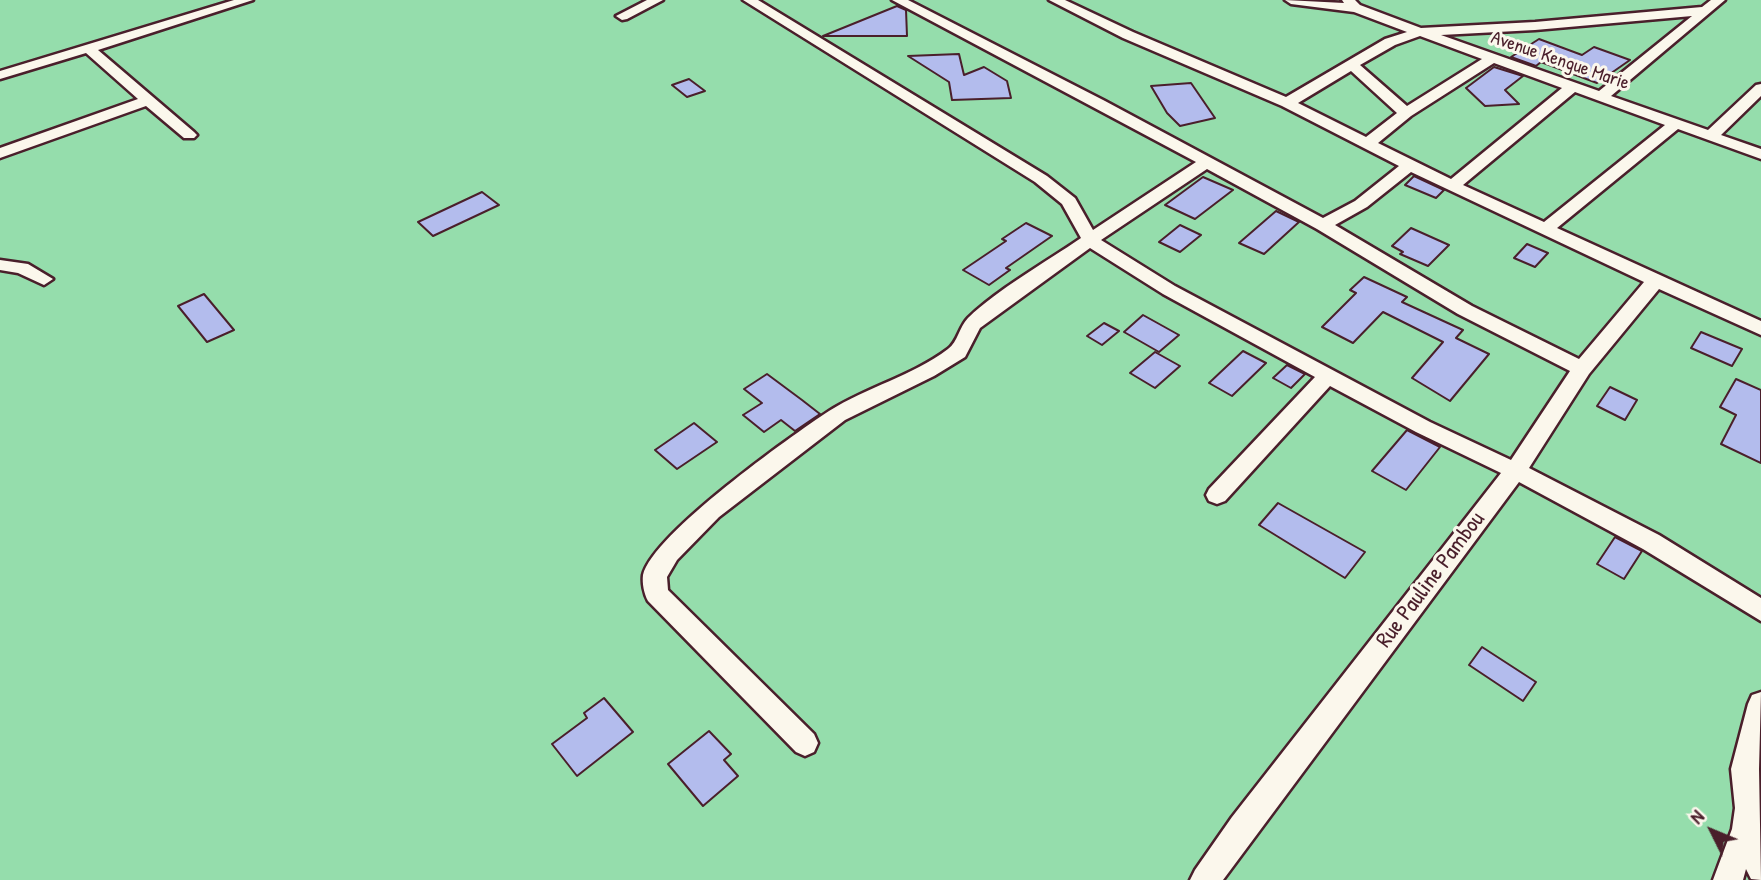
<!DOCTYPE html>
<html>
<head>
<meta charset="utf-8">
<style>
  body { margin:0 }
  #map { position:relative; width:1761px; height:880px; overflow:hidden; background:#e5e5ec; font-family:"Patrick Hand",sans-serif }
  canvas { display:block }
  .north { position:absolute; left:1677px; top:796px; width:70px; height:70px; -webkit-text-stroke:5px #fbf7ec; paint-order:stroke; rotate:313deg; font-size:19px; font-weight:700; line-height:28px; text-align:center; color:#4a1f2b }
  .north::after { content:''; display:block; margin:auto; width:24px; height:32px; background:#4a1f2b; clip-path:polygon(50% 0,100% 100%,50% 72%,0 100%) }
</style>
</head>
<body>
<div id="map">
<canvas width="1761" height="880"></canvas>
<div class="north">N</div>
</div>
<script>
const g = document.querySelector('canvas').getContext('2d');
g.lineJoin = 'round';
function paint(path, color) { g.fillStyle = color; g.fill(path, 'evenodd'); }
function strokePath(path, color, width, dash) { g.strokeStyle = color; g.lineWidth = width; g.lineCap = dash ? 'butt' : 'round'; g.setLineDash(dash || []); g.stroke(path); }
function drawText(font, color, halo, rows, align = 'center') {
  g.font = font + ' "Patrick Hand",sans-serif'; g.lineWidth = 6; g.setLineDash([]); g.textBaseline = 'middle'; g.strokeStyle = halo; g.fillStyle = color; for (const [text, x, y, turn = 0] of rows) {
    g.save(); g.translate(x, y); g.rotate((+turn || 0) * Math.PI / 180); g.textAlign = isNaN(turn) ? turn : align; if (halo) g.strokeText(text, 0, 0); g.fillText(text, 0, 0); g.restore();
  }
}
paint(new Path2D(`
  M 0,0 L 1761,0 L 1761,880 L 0,880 Z`), '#95ddac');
const building = new Path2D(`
  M 897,6 L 906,10 L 907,36 L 823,36 Z
  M 1539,39 L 1582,55 L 1594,47 L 1630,60 L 1597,83 L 1541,62 L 1536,66 L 1511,57 Z
  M 959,54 L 964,75 L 984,67 L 1007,81 L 1011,98 L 952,100 L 949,82 L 908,56 Z
  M 1494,67 L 1523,76 L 1505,90 L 1519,104 L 1485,106 L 1466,88 Z
  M 689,79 L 705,91 L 687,97 L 672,85 Z
  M 1191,83 L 1215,118 L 1180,126 L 1167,113 L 1151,86 Z
  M 1414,176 L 1444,190 L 1436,198 L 1405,185 Z
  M 1203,177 L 1233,190 L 1195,219 L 1165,205 Z
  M 482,192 L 499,205 L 433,236 L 418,222 Z
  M 1276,211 L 1299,222 L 1264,254 L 1239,243 Z
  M 1026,223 L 1052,236 L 1006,268 L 1010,270 L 989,285 L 963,270 L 1006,241 L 1002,239 Z
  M 1180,225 L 1201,235 L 1180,252 L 1159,242 Z
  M 1411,228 L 1449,245 L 1428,266 L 1400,254 L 1403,252 L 1392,246 Z
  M 1527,244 L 1548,253 L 1535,267 L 1514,258 Z
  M 1364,277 L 1407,297 L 1402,302 L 1463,330 L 1456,338 L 1489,354 L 1450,401 L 1412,378 L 1443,342 L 1383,312 L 1353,343 L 1322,327 L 1356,293 L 1350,290 Z
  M 204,294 L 234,330 L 207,342 L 178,306 Z
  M 1143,315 L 1179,335 L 1159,352 L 1124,332 Z
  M 1104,323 L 1119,331 L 1102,345 L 1087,336 Z
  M 1701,332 L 1742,349 L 1732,366 L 1691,348 Z
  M 1243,351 L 1266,363 L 1232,396 L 1209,383 Z
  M 1155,352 L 1180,366 L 1155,388 L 1130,373 Z
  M 1287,365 L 1305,374 L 1291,388 L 1273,378 Z
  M 767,374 L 802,400 L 820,414 L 795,431 L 781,420 L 764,432 L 743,415 L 762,403 L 744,389 Z
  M 1736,379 L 1761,390 L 1761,463 L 1721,444 L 1736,415 L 1720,407 Z
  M 1610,387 L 1637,400 L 1625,420 L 1597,406 Z
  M 694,423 L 717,442 L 677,469 L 655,450 Z
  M 1407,430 L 1440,447 L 1406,490 L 1372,471 Z
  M 1278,503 L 1365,552 L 1345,578 L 1259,525 Z
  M 1615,537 L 1642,551 L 1624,579 L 1597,564 Z
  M 1482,647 L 1536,682 L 1523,701 L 1469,665 Z
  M 604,698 L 633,732 L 577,776 L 552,744 L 587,718 L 584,713 Z
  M 709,731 L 731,754 L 724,760 L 738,776 L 703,806 L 668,764 Z`);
paint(building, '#b3bced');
strokePath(building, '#4a1f2b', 2);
const minor = new Path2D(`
  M 234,0 L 253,0 L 98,50 L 194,132 L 197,135 L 194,138 L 184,138 L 146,106 L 0,158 L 0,148 L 138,99 L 86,53 L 0,79 L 0,71 Z
  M 647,0 L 663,0 L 627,19 L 622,20 L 616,16 Z
  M 743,0 L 758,0 L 1047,176 L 1075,198 L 1093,230 L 1196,162 L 892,0 L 908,0 L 1105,101 L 1323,218 L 1355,201 L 1399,166 L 1282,106 L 1123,38 L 1049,0 L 1065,0 L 1133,32 L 1286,97 L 1385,39 L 1407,32 L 1354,12 L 1291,4 L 1285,0 L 1344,3 L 1342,0 L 1355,0 L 1360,5 L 1421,28 L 1535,22 L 1702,7 L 1711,0 L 1725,0 L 1611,96 L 1708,130 L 1756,85 L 1761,84 L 1761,96 L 1721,135 L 1761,149 L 1761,159 L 1678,129 L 1557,228 L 1761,321 L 1761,335 L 1659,289 L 1589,374 L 1529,468 L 1659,535 L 1761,598 L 1761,621 L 1643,549 L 1519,482 L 1223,880 L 1190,880 L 1195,870 L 1232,817 L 1501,473 L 1416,432 L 1330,386 L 1225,501 L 1217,504 L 1209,501 L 1206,495 L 1209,489 L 1315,377 L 1163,294 L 1090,248 L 980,328 L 965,357 L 934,376 L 845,420 L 719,517 L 677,560 L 667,577 L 668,590 L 814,734 L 818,743 L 814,752 L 805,756 L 796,752 L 648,601 C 644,594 642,583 643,575 C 653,534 791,436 829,411 C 867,387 912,376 948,349 C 958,342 959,327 968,318 C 998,289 1046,262 1081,238 L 1062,204 L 1035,182 ZM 1692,16 L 1599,91 L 1441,35 L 1535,30 ZM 1420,36 L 1482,59 L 1407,106 L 1360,65 L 1395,45 ZM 1494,63 L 1562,88 L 1451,179 L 1378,143 L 1411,116 ZM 1351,71 L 1397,113 L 1366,137 L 1298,103 ZM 1575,92 L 1665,125 L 1544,222 L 1463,185 ZM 1207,169 L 1317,229 L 1458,314 L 1570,371 L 1511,460 L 1430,422 L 1175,286 L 1101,240 ZM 1411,172 L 1644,282 L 1579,359 L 1472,306 L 1335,225 L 1367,207 Z
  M 0,260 L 28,264 L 53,279 L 44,285 L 18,273 L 0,270 Z
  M 1761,692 L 1759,769 L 1761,880 L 1751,879 L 1746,869 L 1743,880 L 1713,880 L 1732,829 L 1735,808 L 1731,769 L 1748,704 L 1752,695 Z`);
strokePath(minor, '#4a1f2b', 5);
paint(minor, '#fbf7ec');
drawText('19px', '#4a1f2b', '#fbf7ec', [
  ["Avenue Kengue Marie",1560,61,19]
]);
drawText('23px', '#4a1f2b', '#fbf7ec', [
  ["Rue Pauline Pambou",1431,580,-53]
]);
</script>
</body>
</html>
